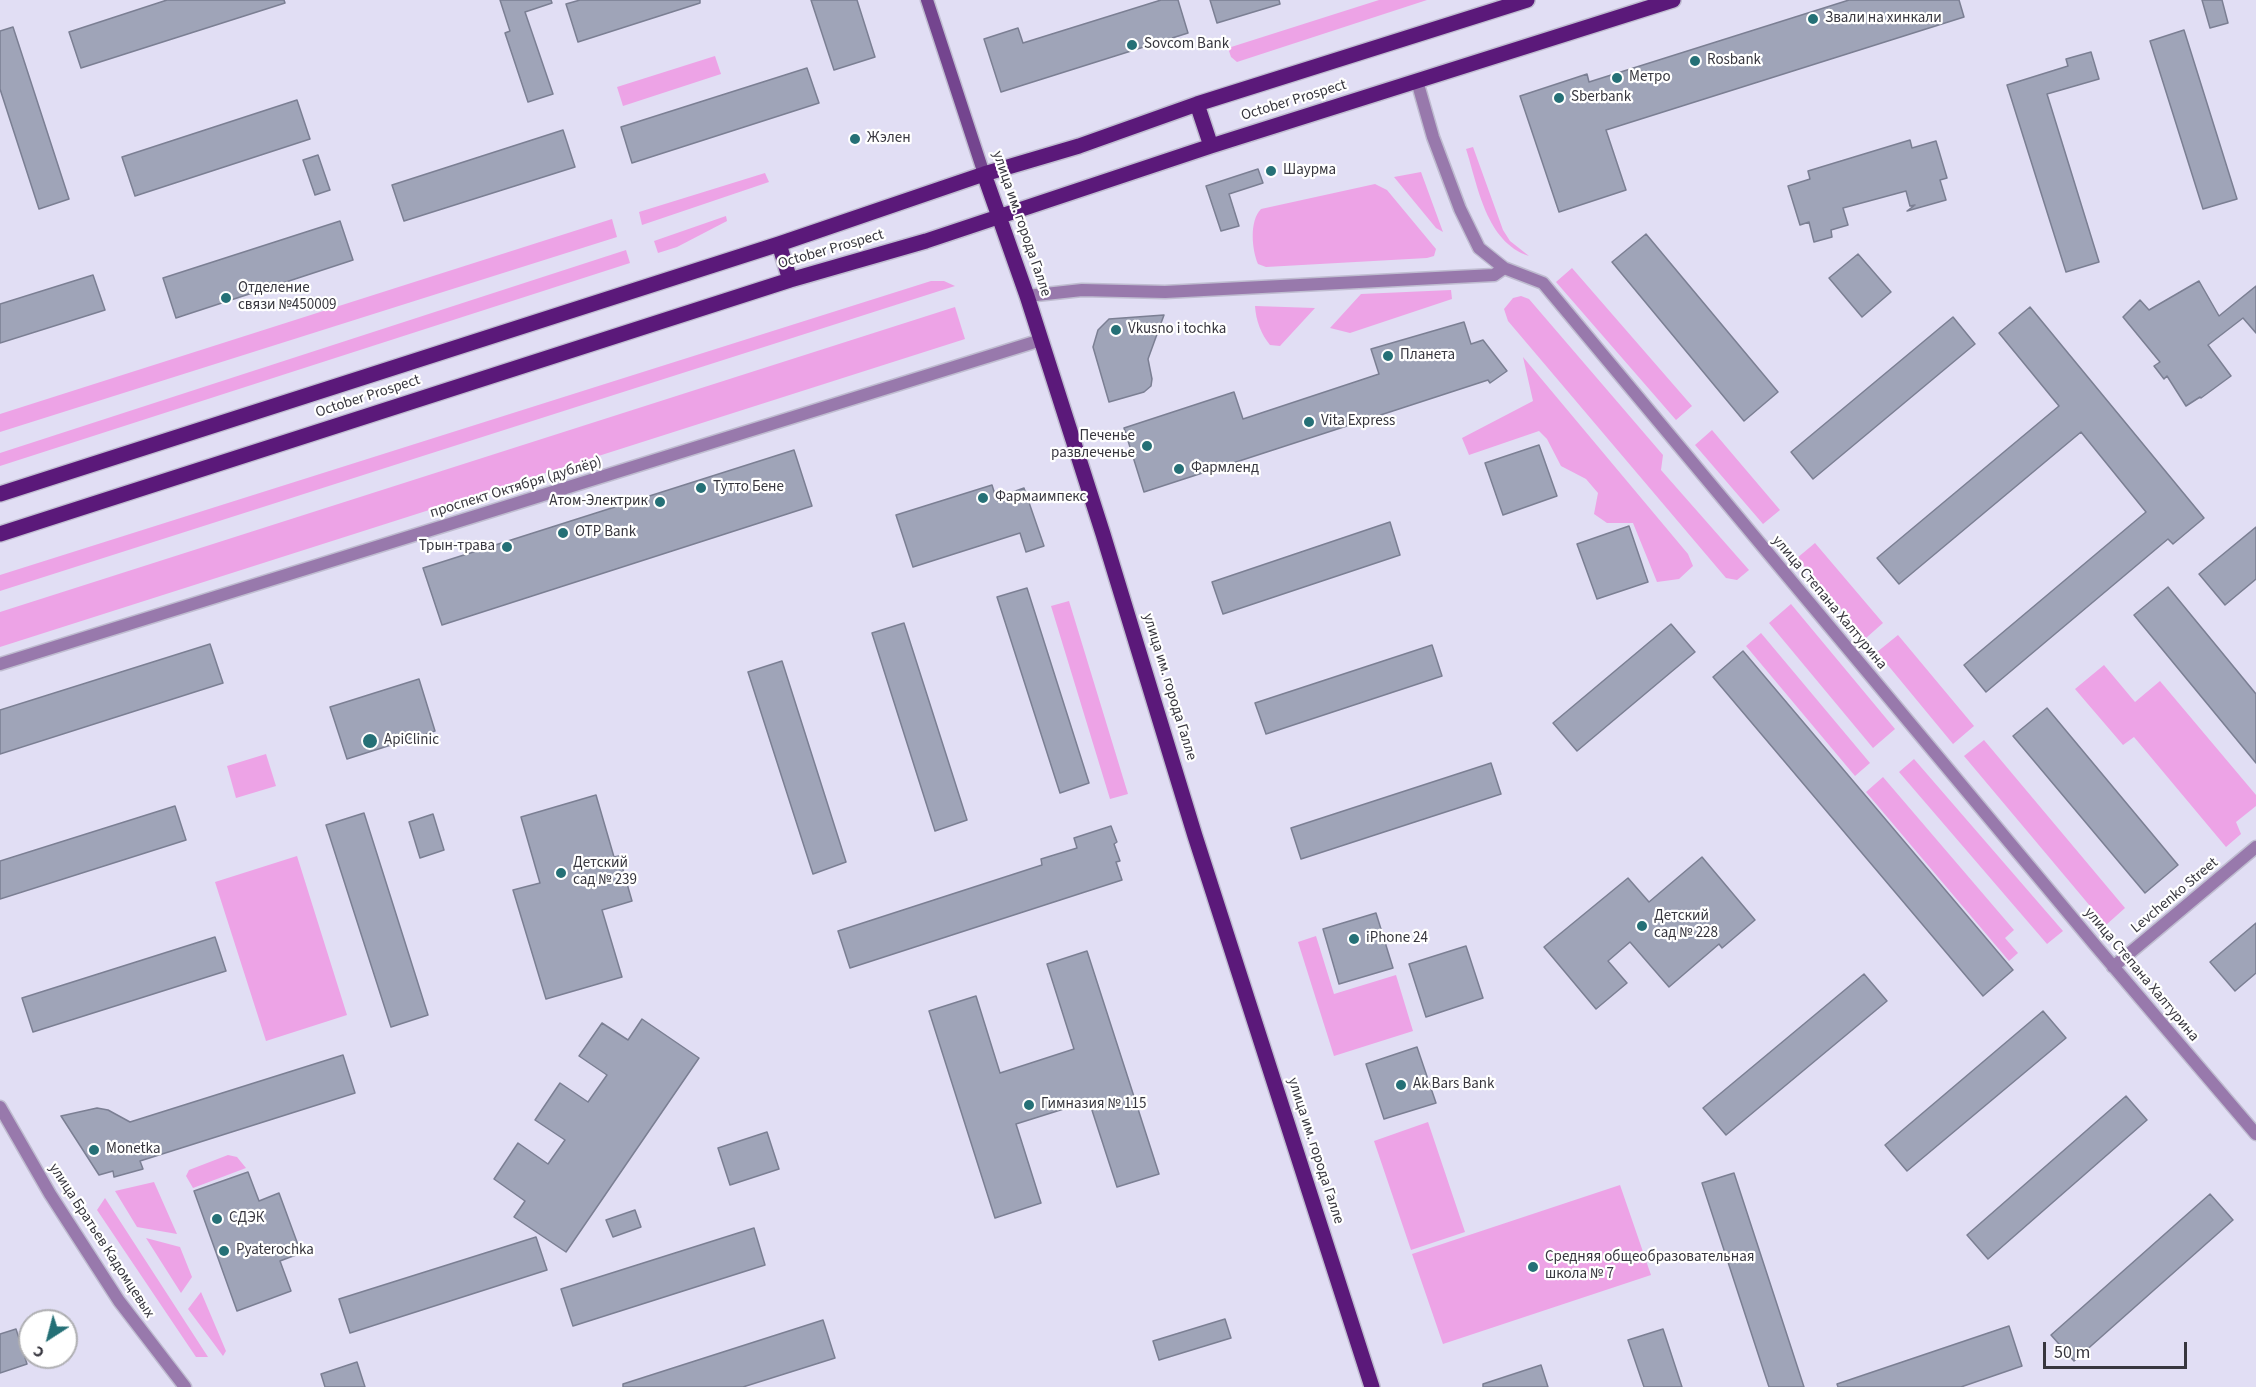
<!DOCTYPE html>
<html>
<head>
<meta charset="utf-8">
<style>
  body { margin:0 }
  #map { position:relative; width:2256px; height:1387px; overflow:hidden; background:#e1def4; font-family:"Source Sans 3",sans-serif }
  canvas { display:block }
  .north { position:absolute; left:18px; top:1309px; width:60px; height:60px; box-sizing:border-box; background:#fff; border:2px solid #afafb2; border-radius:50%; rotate:216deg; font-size:16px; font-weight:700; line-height:24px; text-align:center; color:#37363e }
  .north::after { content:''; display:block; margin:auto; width:21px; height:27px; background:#257076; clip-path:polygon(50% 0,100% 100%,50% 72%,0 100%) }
  .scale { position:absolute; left:2043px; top:1342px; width:144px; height:27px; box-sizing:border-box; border:3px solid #37363e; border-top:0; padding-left:8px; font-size:18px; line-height:21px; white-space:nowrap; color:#37363e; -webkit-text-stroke:4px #fff; paint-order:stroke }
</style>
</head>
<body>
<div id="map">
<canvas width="2256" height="1387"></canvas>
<div class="north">С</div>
<div class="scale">50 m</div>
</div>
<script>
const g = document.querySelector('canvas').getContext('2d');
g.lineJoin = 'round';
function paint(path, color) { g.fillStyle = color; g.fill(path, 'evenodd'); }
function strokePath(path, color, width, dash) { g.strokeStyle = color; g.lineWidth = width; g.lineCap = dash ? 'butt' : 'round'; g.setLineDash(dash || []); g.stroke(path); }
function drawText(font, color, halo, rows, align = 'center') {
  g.font = font + ' "Source Sans 3",sans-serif'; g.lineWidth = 4.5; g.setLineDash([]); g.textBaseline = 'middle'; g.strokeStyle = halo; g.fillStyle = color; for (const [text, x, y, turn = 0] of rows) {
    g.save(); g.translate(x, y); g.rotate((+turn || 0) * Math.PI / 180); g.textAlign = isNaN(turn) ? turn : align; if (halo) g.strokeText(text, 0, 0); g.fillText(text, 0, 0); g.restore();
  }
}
paint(new Path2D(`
  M 1379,0 L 1427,0 L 1237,62 L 1231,57 L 1228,48 Z
  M 715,56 L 721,74 L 623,106 L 617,87 Z
  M 1473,147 L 1503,230 L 1510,241 L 1529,256 C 1486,242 1478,186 1466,149 Z
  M 1421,172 L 1443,232 L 1436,228 L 1394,177 Z
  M 765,173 L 769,182 L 642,225 L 639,212 Z
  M 1375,184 L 1387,190 L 1436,249 L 1434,256 L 1427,258 L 1266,267 L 1258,264 C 1252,250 1249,221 1261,209 Z
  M 726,216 L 727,221 L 677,247 L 658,253 L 654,241 Z
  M 612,219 L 617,237 L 0,432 L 0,414 Z
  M 626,250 L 630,263 L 0,466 L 0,453 Z
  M 1572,268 L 1692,406 L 1676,420 L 1556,282 Z
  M 931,281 L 944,281 L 955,286 L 0,591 L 0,575 Z
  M 1451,290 L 1452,299 L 1350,333 L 1330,328 L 1361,294 Z
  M 1521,296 L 1529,299 L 1663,455 L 1661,470 L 1749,570 L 1737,580 L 1726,578 L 1508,321 L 1504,309 L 1513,298 Z
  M 1255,306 L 1315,308 L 1280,346 L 1270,345 C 1261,334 1256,321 1255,306 Z
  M 955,307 L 965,339 L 0,647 L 0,612 Z
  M 1523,357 L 1688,554 L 1693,566 L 1679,579 L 1657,582 L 1633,523 L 1607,523 L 1594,514 L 1598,493 L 1586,479 L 1561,466 L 1547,439 L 1539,431 L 1469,455 L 1462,438 L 1533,401 Z
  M 1712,430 L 1780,510 L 1763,524 L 1695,445 Z
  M 1815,543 L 1883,623 L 1866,638 L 1797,558 Z
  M 1069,601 L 1128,794 L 1110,799 L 1051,606 Z
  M 1791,604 L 1895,729 L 1873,748 L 1769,623 Z
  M 1761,633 L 1870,763 L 1855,776 L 1746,646 Z
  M 1898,635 L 1974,726 L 1953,744 L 1877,652 Z
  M 2104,665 L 2135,702 L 2160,681 L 2256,795 L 2256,806 L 2236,822 L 2241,834 L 2226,847 L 2134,737 L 2123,745 L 2075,689 Z
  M 1984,740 L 2125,908 L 2106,925 L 1964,756 Z
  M 266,754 L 276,786 L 236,798 L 227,766 Z
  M 1914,759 L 2063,931 L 2047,944 L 1899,772 Z
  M 1883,777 L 2014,930 L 2005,938 L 2018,953 L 2009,961 L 1866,792 Z
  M 297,856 L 347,1015 L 266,1041 L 215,882 Z
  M 1316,936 L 1334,994 L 1396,975 L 1413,1031 L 1334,1056 L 1298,942 Z
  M 1428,1122 L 1465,1232 L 1411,1250 L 1374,1141 Z
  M 228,1155 L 237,1157 L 246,1168 L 193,1188 L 186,1176 L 189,1170 Z
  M 154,1182 L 177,1234 L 137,1227 L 115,1191 Z
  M 1620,1185 L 1651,1275 L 1443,1344 L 1412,1254 Z
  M 105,1198 L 208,1357 L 196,1357 L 97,1210 Z
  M 146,1238 L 180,1247 L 192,1277 L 181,1293 Z
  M 201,1292 L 226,1351 L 223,1356 L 188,1309 Z`), '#eda3e6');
const building = new Path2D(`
  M 167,0 L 284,0 L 285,3 L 81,68 L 69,32 Z
  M 500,0 L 551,0 L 552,3 L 525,12 L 553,94 L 528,102 L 505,33 L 510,31 Z
  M 580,0 L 700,0 L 700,3 L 578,42 L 566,4 Z
  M 811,0 L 857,0 L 875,57 L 834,70 Z
  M 1161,0 L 1178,0 L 1188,33 L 1001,92 L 984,39 L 1018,28 L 1023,43 Z
  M 1210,0 L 1279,0 L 1280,4 L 1217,23 Z
  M 1849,0 L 1959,0 L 1964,17 L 1606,130 L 1626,190 L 1559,212 L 1520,96 L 1587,74 L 1589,82 Z
  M 2202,0 L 2222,0 L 2228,23 L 2210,28 Z
  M 13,27 L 69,199 L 39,209 L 0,89 L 0,31 Z
  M 2184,30 L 2237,199 L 2203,209 L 2150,41 Z
  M 2091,52 L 2099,79 L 2047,94 L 2099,262 L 2066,272 L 2007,85 L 2068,66 L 2066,59 Z
  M 807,68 L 819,103 L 632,163 L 621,127 Z
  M 297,100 L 310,139 L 135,196 L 122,157 Z
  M 563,130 L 575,167 L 404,221 L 392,185 Z
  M 1910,140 L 1912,148 L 1936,141 L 1947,178 L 1940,180 L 1946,200 L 1907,211 L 1915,205 L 1910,206 L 1906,191 L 1843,208 L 1848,225 L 1831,230 L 1832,237 L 1814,242 L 1809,222 L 1800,225 L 1788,186 L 1810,179 L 1808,171 Z
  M 318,155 L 330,190 L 315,195 L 303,160 Z
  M 1258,169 L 1263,183 L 1229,194 L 1239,226 L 1221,231 L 1206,186 Z
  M 340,221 L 353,260 L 176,318 L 163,278 Z
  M 1646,234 L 1778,392 L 1744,421 L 1612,262 Z
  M 1858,254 L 1891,292 L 1862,317 L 1829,278 Z
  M 93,275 L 105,310 L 0,343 L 0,304 Z
  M 2199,281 L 2219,316 L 2256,286 L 2256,333 L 2243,318 L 2208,345 L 2231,376 L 2201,398 L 2200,397 L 2186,406 L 2167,376 L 2164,379 L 2154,366 L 2160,362 L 2123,317 L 2140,300 L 2149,310 Z
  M 2030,307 L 2204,518 L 2173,544 L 2168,539 L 1986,692 L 1964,665 L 2146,512 L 2081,432 L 1899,584 L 1877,558 L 2059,406 L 1999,333 Z
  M 1164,315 L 1148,359 L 1152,379 L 1151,386 L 1144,392 L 1109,402 L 1093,347 L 1098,330 L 1109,319 Z
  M 1953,317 L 1975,344 L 1813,479 L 1791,452 Z
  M 1464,322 L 1471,344 L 1483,340 L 1507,371 L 1490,383 L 1488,380 L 1144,492 L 1124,428 L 1234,392 L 1243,419 L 1379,374 L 1371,349 Z
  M 1539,445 L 1557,496 L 1503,515 L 1485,463 Z
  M 794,450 L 812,506 L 442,625 L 423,568 Z
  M 992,485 L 996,498 L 1024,488 L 1044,546 L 1026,552 L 1020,533 L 913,567 L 896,515 Z
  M 1390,522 L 1400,555 L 1223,614 L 1212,582 Z
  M 1629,526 L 1648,582 L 1597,599 L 1577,544 Z
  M 2256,527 L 2256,579 L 2225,605 L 2199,574 Z
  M 2168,587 L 2256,694 L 2256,763 L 2134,615 Z
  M 1027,588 L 1089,783 L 1060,793 L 997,597 Z
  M 904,623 L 967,820 L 935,831 L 872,633 Z
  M 1671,624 L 1695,652 L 1577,751 L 1553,723 Z
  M 210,644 L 223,683 L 0,754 L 0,710 Z
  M 1432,645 L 1442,676 L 1266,734 L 1255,703 Z
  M 1743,651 L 2013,970 L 1983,996 L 1713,677 Z
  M 782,661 L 846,862 L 813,874 L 748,672 Z
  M 419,679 L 435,731 L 347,759 L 330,707 Z
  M 2047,708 L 2178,865 L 2145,893 L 2013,736 Z
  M 1491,763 L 1501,794 L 1301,859 L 1291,828 Z
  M 596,795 L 614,857 L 619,856 L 632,901 L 602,910 L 622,977 L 546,999 L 513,890 L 540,883 L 521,817 Z
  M 175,806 L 186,840 L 0,899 L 0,861 Z
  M 364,813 L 428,1015 L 391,1027 L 326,825 Z
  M 433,814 L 444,850 L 420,858 L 409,822 Z
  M 1111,826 L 1117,842 L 1114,844 L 1120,861 L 1116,862 L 1122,880 L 850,968 L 838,931 L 1042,865 L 1041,859 L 1077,848 L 1074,838 Z
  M 1702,857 L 1755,920 L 1722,948 L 1719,944 L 1669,987 L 1630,942 L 1608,961 L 1627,983 L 1596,1009 L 1544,947 L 1628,878 L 1649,902 Z
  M 1376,913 L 1393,968 L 1339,984 L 1323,929 Z
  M 2256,923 L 2256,973 L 2235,991 L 2210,962 Z
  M 215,937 L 226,971 L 33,1032 L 22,998 Z
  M 1466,946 L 1483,998 L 1426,1017 L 1409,964 Z
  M 1087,951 L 1159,1174 L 1117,1187 L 1089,1101 L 1016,1124 L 1041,1203 L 995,1218 L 929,1011 L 976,996 L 1000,1073 L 1074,1049 L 1047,964 Z
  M 1864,974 L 1887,1001 L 1726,1135 L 1703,1108 Z
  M 2043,1011 L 2066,1038 L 1907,1171 L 1885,1145 Z
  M 642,1019 L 699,1058 L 566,1252 L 514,1217 L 525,1201 L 494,1179 L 518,1143 L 548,1164 L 565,1140 L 535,1120 L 560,1083 L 588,1102 L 607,1075 L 579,1056 L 602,1023 L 628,1040 Z
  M 1417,1047 L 1436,1103 L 1384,1119 L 1366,1064 Z
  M 343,1055 L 355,1093 L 140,1161 L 143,1169 L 114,1177 L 113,1171 L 99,1175 L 61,1116 L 97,1108 L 108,1110 L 130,1122 Z
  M 2126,1096 L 2147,1120 L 1988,1259 L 1967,1235 Z
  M 767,1132 L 779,1169 L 730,1185 L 718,1148 Z
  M 248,1172 L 259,1201 L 279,1193 L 301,1253 L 280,1261 L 291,1291 L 237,1311 L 194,1191 Z
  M 1734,1173 L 1804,1387 L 1769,1387 L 1702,1183 Z
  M 2210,1194 L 2233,1220 L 2074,1361 L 2051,1335 Z
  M 635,1210 L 641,1227 L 613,1237 L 606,1220 Z
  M 754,1228 L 765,1265 L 573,1326 L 561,1289 Z
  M 536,1237 L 547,1270 L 350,1333 L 339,1299 Z
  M 1225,1319 L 1231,1338 L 1159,1360 L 1153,1341 Z
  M 823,1320 L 835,1358 L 743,1387 L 623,1387 L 623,1384 Z
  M 2009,1326 L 2022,1366 L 1961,1387 L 1838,1387 L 1837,1384 Z
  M 16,1329 L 27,1364 L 0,1373 L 0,1334 Z
  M 1663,1329 L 1682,1387 L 1644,1387 L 1628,1340 Z
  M 357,1362 L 365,1387 L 325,1387 L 321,1374 Z
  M 1541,1365 L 1548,1387 L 1483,1387 L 1483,1384 Z`);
paint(building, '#9fa4b8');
strokePath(building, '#7b7f93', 1.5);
const minor = new Path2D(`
  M 1417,81 L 1433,137 L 1460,209 L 1479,248 L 1504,268 L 1543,283 L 2095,945 L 2256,1134
  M 1027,296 L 1082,290 L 1165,292 L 1494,275 L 1504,268
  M 0,664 L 1041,340
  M 2113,967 L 2256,847`);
const tertiary = new Path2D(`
  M 0,1107 L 50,1194 L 119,1301 L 185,1387`);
const secondary = new Path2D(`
  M 927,0 L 984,174`);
const primary = new Path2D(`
  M 1197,104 L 1211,146
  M 984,174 L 1027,296 L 1103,534 L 1195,836 L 1372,1387
  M 779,244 L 790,280
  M 0,494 L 779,244 L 984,174 L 1079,146 L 1197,104 L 1527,0
  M 0,534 L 790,280 L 926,241 L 1211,146 L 1673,0`);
strokePath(minor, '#bfbcd0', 15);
strokePath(tertiary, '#bfbcd0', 15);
strokePath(secondary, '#bfbcd0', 15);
strokePath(primary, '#bfbcd0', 18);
strokePath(minor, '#9879ac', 12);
strokePath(tertiary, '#9879ac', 12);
strokePath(secondary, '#74458f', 12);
strokePath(primary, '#5b197a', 15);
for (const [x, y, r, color] of [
  [1813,19,6,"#257076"],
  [1132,45,6,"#257076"],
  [1695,61,6,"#257076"],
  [1617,78,6,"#257076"],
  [1559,98,6,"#257076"],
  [855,139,6,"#257076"],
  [1271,171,6,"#257076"],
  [226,298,6,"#257076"],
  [1116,330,6,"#257076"],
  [1388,356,6,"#257076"],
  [1309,422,6,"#257076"],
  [1147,446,6,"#257076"],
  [1179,469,6,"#257076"],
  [701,488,6,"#257076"],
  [983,498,6,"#257076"],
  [660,502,6,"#257076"],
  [563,533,6,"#257076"],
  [507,547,6,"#257076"],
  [370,741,8,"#257076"],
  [561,873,6,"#257076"],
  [1642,926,6,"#257076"],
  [1354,939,6,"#257076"],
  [1401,1085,6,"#257076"],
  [1029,1105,6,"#257076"],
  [94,1150,6,"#257076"],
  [217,1219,6,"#257076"],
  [224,1251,6,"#257076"],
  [1533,1267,6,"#257076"]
]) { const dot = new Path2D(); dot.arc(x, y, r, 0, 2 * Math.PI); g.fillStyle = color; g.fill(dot); strokePath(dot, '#fff', 2); }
drawText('15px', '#37363e', '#fff', [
  ["Звали на хинкали",1825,19],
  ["Sovcom Bank",1144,45],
  ["Rosbank",1707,61],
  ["Метро",1629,78],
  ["Sberbank",1571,98],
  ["Жэлен",867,139],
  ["Шаурма",1283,171],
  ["Отделение",238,289],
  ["связи №450009",238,306],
  ["Vkusno i tochka",1128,330],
  ["Планета",1400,356],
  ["Vita Express",1321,422],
  ["Печенье",1135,437,"right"],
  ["развлеченье",1135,454,"right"],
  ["Фармленд",1191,469],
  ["Тутто Бене",713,488],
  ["Фармаимпекс",995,498],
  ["Атом-Электрик",648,502,"right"],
  ["OTP Bank",575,533],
  ["Трын-трава",495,547,"right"],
  ["ApiClinic",384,741],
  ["Детский",573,864],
  ["сад № 239",573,881],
  ["Детский",1654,917],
  ["сад № 228",1654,934],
  ["iPhone 24",1366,939],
  ["Ak Bars Bank",1413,1085],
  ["Гимназия № 115",1041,1105],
  ["Monetka",106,1150],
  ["СДЭК",229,1219],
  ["Pyaterochka",236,1251],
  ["Средняя общеобразовательная",1545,1258],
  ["школа № 7",1545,1275]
], 'left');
drawText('15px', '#37363e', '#fff', [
  ["October Prospect",1294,101,-17],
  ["улица им. города Галле",1021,224,71],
  ["October Prospect",831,250,-16],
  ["October Prospect",368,397,-18],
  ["проспект Октября (дублёр)",516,488,-17],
  ["улица Степана Халтурина",1829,603,50],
  ["улица им. города Галле",1169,687,73],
  ["Levchenko Street",2175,896,-40],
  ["улица Степана Халтурина",2141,975,50],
  ["улица им. города Галле",1315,1151,72],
  ["улица Братьев Кадомцевых",101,1241,57]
]);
</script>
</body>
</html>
